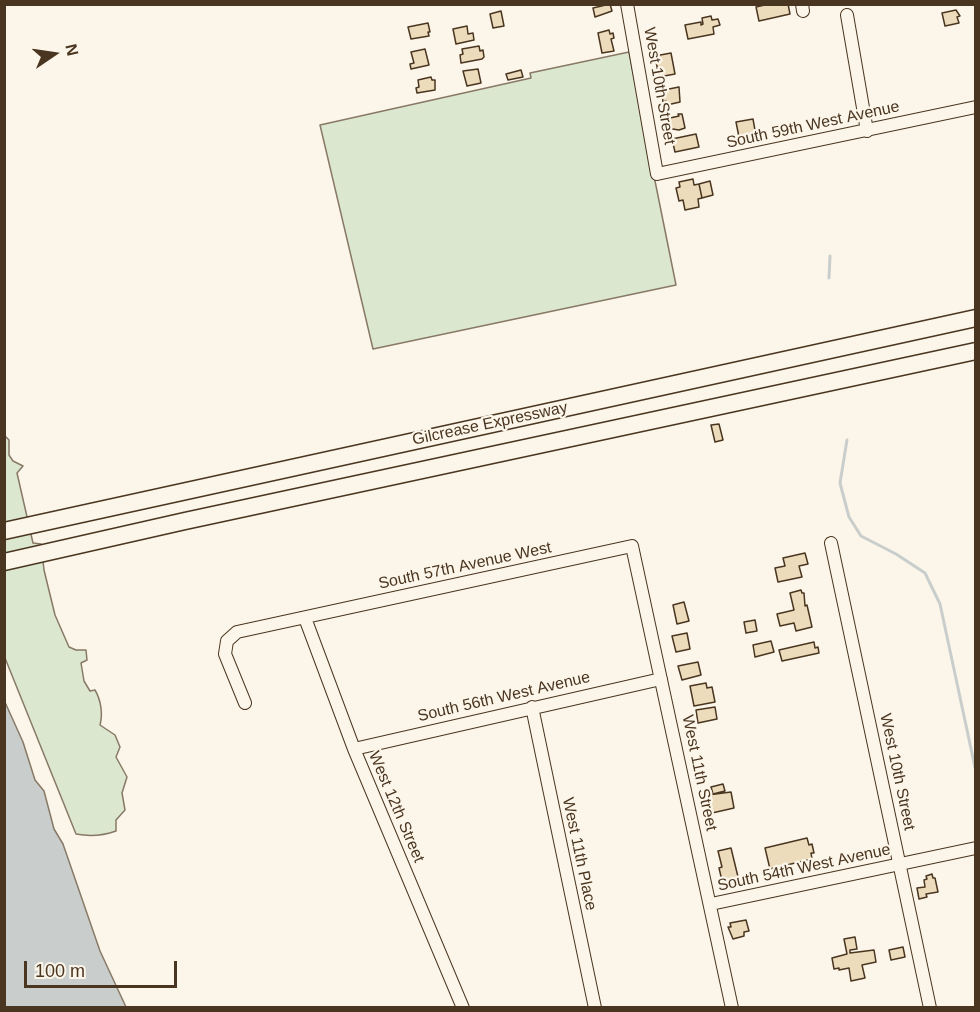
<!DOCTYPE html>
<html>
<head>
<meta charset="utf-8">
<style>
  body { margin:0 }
  #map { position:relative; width:980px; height:1012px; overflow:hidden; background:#fbf6e9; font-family:Helvetica,sans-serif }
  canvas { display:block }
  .frame { position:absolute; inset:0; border:6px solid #4a3520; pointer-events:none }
  .north { position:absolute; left:24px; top:24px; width:60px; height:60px; -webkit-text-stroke:4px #fbf6e9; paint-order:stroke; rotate:77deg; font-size:16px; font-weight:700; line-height:24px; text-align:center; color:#4a3520 }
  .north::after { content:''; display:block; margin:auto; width:21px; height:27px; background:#4a3520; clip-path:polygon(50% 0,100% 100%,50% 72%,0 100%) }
  .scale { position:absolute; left:24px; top:961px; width:153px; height:27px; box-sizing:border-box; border:3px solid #4a3520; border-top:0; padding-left:8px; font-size:18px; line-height:21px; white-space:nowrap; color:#4a3520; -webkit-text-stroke:4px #fbf6e9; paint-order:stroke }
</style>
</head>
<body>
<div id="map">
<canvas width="980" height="1012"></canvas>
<div class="frame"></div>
<div class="north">N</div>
<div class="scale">100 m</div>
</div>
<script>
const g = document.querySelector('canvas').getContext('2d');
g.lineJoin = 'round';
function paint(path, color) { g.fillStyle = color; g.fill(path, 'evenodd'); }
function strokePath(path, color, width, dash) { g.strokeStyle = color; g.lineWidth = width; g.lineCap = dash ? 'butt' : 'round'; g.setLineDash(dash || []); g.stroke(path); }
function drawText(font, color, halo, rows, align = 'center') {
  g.font = font + ' Helvetica,sans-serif'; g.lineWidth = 4.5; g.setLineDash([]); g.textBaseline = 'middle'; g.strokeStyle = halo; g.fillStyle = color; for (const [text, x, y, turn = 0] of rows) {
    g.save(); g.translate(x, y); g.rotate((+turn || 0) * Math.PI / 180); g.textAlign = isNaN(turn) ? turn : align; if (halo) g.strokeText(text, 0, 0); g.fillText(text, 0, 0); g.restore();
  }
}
const green = new Path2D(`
  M 629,52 L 676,285 L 373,349 L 320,125 L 531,78 L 530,73 Z
  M 4,435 L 9,440 L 9,455 L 13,461 L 23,466 L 17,473 L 33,543 L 41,544 L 44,570 L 55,615 L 69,647 L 76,650 L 86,650 L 87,660 L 81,663 L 84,681 L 90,691 L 95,690 C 101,700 103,714 100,725 L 115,735 L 120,747 L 116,757 L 127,777 L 122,793 L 125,810 L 116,820 L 116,831 C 102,836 91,837 76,834 L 5,658 Z`);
paint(green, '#dce7d0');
strokePath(green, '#887966', 1.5);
const water = new Path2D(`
  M 4,700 L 23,742 L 35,780 L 44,791 L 54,829 L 63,844 L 100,951 L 126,1007 L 5,1007 Z`);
paint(water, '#c9cecd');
strokePath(water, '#887966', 1.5);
strokePath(new Path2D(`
  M 829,278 L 830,256
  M 847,440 L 840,483 L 849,517 L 861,536 L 896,554 L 925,573 L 940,604 L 976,772`), '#c9cecd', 3);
const building = new Path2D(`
  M 610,4 L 612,11 L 595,17 L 593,8 Z
  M 769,4 L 788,4 L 790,14 L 759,21 L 756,7 Z
  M 956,10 L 960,16 L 957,17 L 959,23 L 945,26 L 942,13 Z
  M 501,11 L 504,26 L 493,28 L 490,14 Z
  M 711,16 L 712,20 L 718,19 L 720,25 L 713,27 L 714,34 L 688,39 L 685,25 L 701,22 L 701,25 L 703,24 L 702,18 Z
  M 428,23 L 430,32 L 428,32 L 429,36 L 411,39 L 408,27 Z
  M 467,26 L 468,34 L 473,33 L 474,40 L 456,44 L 453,29 Z
  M 609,30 L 610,34 L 613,33 L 614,38 L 611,39 L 614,51 L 602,53 L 598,33 Z
  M 479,46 L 480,51 L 483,50 L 484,57 L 482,59 L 461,63 L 460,55 L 463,54 L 462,49 Z
  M 425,49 L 429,65 L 411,69 L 410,64 L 414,63 L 411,52 Z
  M 671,53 L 675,74 L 659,77 L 655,56 Z
  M 478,69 L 481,83 L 467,86 L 463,71 Z
  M 521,70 L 523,77 L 508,80 L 506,74 Z
  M 431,77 L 432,80 L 435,80 L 435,90 L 417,93 L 416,88 L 419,87 L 418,80 Z
  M 679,87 L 680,102 L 667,105 L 666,101 L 663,102 L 662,95 L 665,95 L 664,90 Z
  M 678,114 L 682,114 L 685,128 L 679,130 L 666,128 L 670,118 L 679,116 Z
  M 753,119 L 756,136 L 749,137 L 749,135 L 739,137 L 736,122 Z
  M 696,134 L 699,147 L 675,152 L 672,139 Z
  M 693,179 L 694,185 L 699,184 L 702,198 L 698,199 L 699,207 L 685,210 L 683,200 L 679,201 L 676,188 L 680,187 L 679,182 Z
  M 710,181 L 713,195 L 702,198 L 699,184 Z
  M 719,424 L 723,440 L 715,442 L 711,425 Z
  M 805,553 L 808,564 L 799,566 L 802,577 L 778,582 L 775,568 L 785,566 L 783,558 Z
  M 801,590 L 802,593 L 804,593 L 805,606 L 807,605 L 812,627 L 796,631 L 794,623 L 780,626 L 777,614 L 794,610 L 790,593 Z
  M 684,602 L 689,621 L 677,624 L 673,605 Z
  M 755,620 L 757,631 L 746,633 L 744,622 Z
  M 687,633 L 690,649 L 676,652 L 672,636 Z
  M 771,641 L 774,652 L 755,657 L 753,645 Z
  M 814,642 L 815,648 L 818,647 L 819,653 L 782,661 L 779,650 Z
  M 698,662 L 701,675 L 682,680 L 678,666 Z
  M 706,683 L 707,688 L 712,687 L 715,702 L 694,706 L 690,686 Z
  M 715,707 L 717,719 L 698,723 L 696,710 Z
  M 723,784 L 725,791 L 713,794 L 711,787 Z
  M 731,792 L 734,808 L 712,813 L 708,795 Z
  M 807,838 L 809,845 L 812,844 L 814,853 L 811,853 L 812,859 L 770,869 L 765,848 Z
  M 731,848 L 739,881 L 729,886 L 729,884 L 723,885 L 719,868 L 722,867 L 718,851 Z
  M 932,874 L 933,878 L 935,878 L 938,892 L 926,894 L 927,897 L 919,899 L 917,888 L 925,887 L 924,880 L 927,879 L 926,876 Z
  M 746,920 L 749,931 L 744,932 L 744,936 L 733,939 L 728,927 L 731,927 L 730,923 Z
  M 855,937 L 857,949 L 850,950 L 850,953 L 874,950 L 876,962 L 862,965 L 865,978 L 851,981 L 849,968 L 839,970 L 839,968 L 834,969 L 832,958 L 847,954 L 844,939 Z
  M 903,947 L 905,957 L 891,960 L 889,950 Z`);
paint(building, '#ecdcbc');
strokePath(building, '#4a3520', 1.5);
const minor = new Path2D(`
  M 627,4 L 657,174 L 976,107
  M 802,4 L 803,11
  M 847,15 L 867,131
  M 831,543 L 930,1008
  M 305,618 L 354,749 L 463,1008
  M 245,703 L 225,654 L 227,641 L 237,632 L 632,546 L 732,1008
  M 532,707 L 595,1008
  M 354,749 L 661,679
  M 711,904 L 976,848`);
const highway = new Path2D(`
  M 4,531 L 976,318
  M 4,562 L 185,521 L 976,351`);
strokePath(minor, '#4a3520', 14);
strokePath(highway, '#4a3520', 19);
strokePath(minor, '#fbf6e9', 12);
strokePath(highway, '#fbf6e9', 16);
drawText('16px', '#4a3520', '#fbf6e9', [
  ["West 10th Street",659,86,80],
  ["South 59th West Avenue",813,125,-12],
  ["Gilcrease Expressway",490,424,-12],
  ["South 57th Avenue West",465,566,-12],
  ["South 56th West Avenue",504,697,-13],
  ["West 10th Street",897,772,78],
  ["West 11th Street",699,773,78],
  ["West 12th Street",396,807,67],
  ["West 11th Place",579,854,78],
  ["South 54th West Avenue",804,868,-12]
]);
</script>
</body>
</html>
